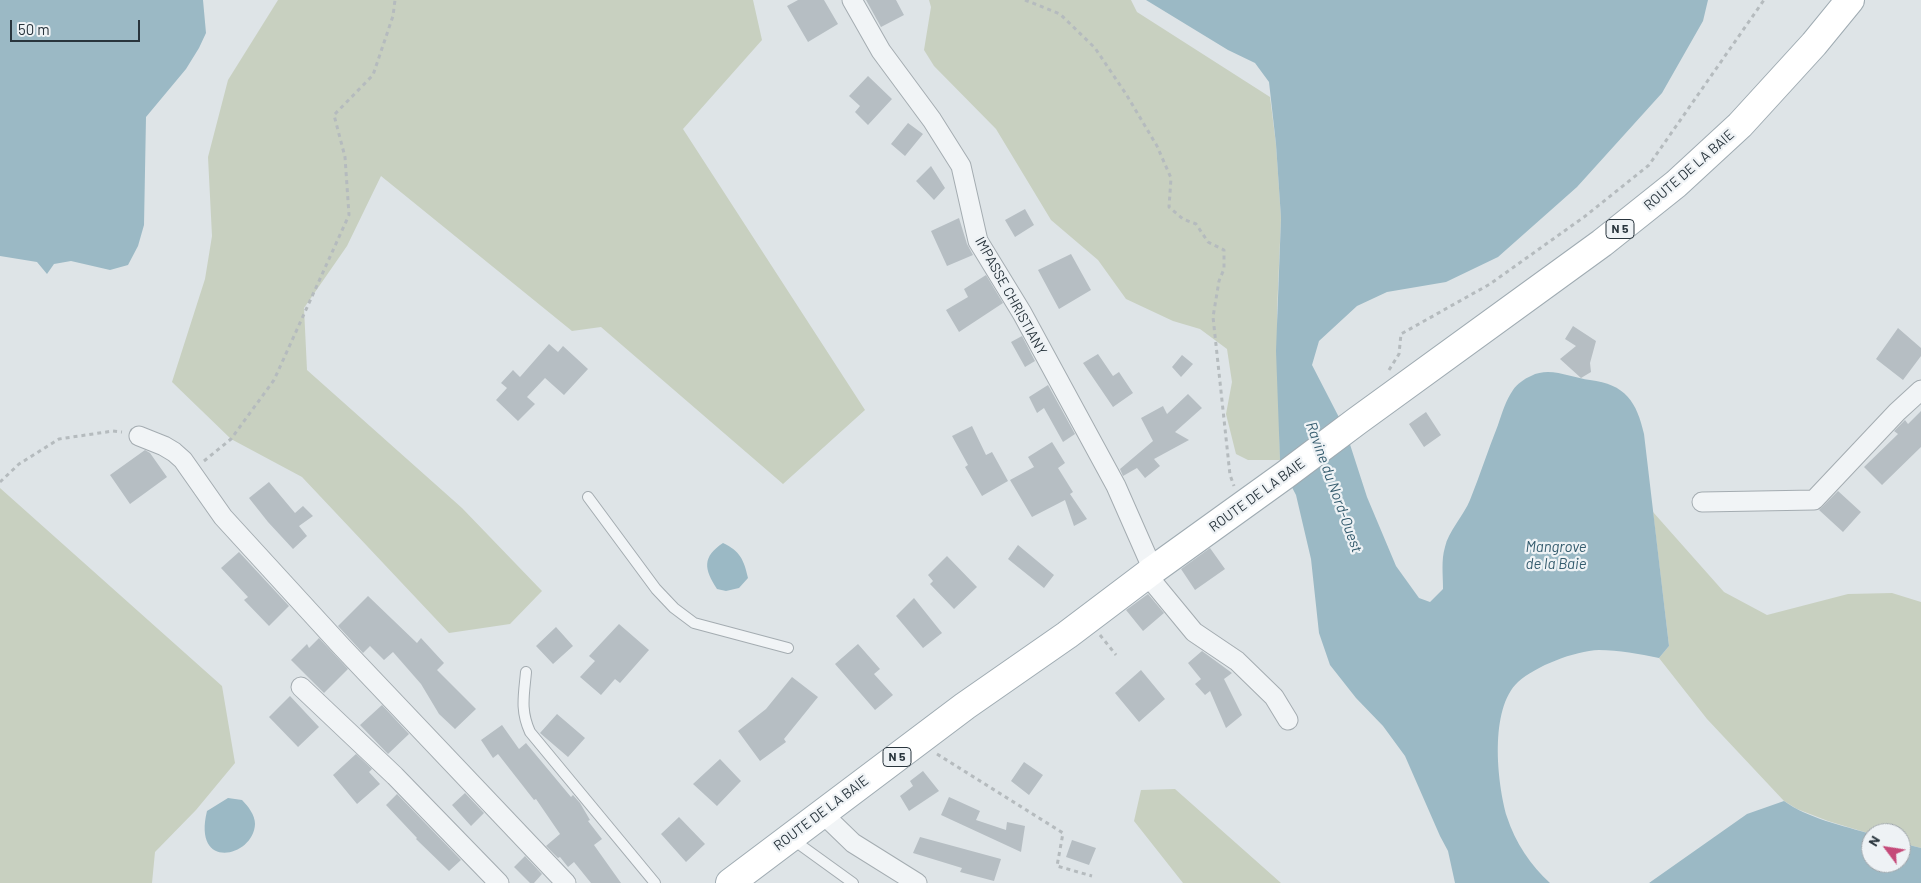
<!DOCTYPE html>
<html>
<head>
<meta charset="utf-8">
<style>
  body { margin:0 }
  #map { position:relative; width:1921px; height:883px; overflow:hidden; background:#dee4e7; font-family:Barlow,sans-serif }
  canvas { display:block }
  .north { position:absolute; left:1861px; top:823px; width:50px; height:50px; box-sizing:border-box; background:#eef2f5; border:1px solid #9fa6ab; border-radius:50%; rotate:301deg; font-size:14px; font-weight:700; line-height:20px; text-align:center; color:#29353d }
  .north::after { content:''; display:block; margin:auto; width:18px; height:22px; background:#c54a79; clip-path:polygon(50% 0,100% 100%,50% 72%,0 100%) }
  .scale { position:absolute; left:10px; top:20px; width:130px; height:22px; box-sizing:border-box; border:2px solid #29353d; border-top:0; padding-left:6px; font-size:15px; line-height:18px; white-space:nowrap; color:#29353d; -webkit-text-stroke:4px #eef2f5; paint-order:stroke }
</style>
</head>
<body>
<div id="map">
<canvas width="1921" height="883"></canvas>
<div class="north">N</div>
<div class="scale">50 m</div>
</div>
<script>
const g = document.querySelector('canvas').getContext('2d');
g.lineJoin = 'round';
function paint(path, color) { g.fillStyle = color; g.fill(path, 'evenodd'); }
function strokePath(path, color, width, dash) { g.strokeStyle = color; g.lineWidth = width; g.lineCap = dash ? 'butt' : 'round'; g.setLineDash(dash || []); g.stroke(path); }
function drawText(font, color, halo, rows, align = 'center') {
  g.font = font + ' Barlow,sans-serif'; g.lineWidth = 4.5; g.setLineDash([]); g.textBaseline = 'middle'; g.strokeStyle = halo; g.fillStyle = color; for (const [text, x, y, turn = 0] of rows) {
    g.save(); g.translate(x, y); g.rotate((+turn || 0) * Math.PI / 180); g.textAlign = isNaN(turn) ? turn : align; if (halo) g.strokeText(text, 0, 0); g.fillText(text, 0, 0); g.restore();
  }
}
paint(new Path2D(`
  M 278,0 L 753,0 L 762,40 L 683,129 L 865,410 L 783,484 L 601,327 L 572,331 L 381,176 L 347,246 L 304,308 L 307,370 L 462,508 L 542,591 L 510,624 L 449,633 L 302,477 L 231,439 L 172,382 L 205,279 L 212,236 L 208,157 L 228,80 Z
  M 929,0 L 1131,0 L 1137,12 L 1270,97 L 1276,144 L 1281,218 L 1277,312 L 1280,460 L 1248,460 L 1236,454 L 1226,414 L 1232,382 L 1227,349 L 1200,329 L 1173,321 L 1126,299 L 1098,260 L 1051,220 L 996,129 L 934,66 L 924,50 L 931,7 Z
  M 0,488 L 222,686 L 235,763 L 196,810 L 155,852 L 152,883 L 0,883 Z
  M 1653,512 L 1724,592 L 1767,615 L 1848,594 L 1892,593 L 1921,602 L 1921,848 L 1901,843 L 1901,833 L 1871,834 L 1828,821 L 1797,809 L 1784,801 L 1707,719 L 1659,658 L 1669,646 Z
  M 1175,789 L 1281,883 L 1183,883 L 1134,821 L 1141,790 Z`), '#c8d0c0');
paint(new Path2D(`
  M 0,0 L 203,0 L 206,33 L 199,48 L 186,69 L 146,117 L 144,225 L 138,246 L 128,265 L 110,270 L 71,261 L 54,264 L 47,274 L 37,262 L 0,256 Z
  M 1146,0 L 1708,0 L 1703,21 L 1662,93 L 1577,187 L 1498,257 L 1446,282 L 1387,292 L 1357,306 L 1319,341 L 1312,365 L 1345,429 L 1367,497 L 1396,566 L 1419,598 L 1430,602 L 1443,589 C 1443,575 1441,560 1445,547 C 1448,532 1464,515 1470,500 C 1480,475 1488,450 1498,425 C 1502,413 1506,400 1513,390 C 1517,384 1524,379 1531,376 C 1550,366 1571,378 1590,380 C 1625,384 1637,402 1644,434 L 1669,646 L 1659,658 C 1639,654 1619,650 1599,650 C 1574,651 1536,666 1518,682 C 1489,709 1497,783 1507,817 C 1515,842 1531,866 1550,883 L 1455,883 L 1448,851 L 1440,836 L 1405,756 L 1383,726 L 1356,698 L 1330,665 L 1319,633 L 1311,559 L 1296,495 L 1284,472 L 1280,460 L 1276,351 L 1281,218 L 1276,144 L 1269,82 L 1255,63 L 1228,50 Z
  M 723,543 C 740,551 744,560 748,578 L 739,588 L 726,591 L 717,589 C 704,569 702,557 723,543 Z
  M 228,798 L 242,800 C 248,806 255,815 255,824 C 254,857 192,872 207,811 Z
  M 1784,801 C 1807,818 1844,826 1871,834 L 1871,863 L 1901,863 L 1901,843 L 1921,848 L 1921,883 L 1649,883 L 1747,814 Z`), '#9bb9c5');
paint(new Path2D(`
  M 798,0 L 824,0 L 838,24 L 808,42 L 787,6 Z
  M 866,0 L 896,0 L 904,15 L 881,27 Z
  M 868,76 L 892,99 L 868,125 L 855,112 L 860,106 L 849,96 Z
  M 908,123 L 923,134 L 905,156 L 891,144 Z
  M 931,166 L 945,188 L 934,200 L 916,181 Z
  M 1025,209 L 1034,225 L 1015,237 L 1005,220 Z
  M 959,218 L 967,244 L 973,255 L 947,266 L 931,231 Z
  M 1071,254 L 1091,290 L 1059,309 L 1038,270 Z
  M 986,275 L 1003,303 L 959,332 L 946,310 L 968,297 L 964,289 Z
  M 1573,326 L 1596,341 L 1590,363 L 1591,372 L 1581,378 L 1560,359 L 1576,346 L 1565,339 Z
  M 1898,328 L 1921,348 L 1921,356 L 1903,380 L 1876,359 Z
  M 1022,336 L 1035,361 L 1025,367 L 1011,342 Z
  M 549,344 L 558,352 L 563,346 L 588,369 L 564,395 L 545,378 L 527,397 L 535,404 L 518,421 L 496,400 L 507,388 L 501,383 L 513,370 L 520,377 Z
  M 1098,354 L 1113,376 L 1119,372 L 1133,393 L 1113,407 L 1083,363 Z
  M 1182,355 L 1193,364 L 1181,377 L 1172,367 Z
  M 1048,385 L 1075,434 L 1063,442 L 1044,408 L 1037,413 L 1029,397 Z
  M 1188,394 L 1202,408 L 1175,432 L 1189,440 L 1154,459 L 1160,466 L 1145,478 L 1137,468 L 1123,476 L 1120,469 L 1153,441 L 1141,418 L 1163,406 L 1167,414 Z
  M 1921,411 L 1921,447 L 1882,485 L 1864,467 L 1898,434 L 1894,431 L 1905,420 L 1908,424 Z
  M 1426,412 L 1441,435 L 1424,447 L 1409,424 Z
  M 972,426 L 986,455 L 992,452 L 1008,481 L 982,496 L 965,467 L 968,465 L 952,436 Z
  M 1052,442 L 1065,463 L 1058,468 L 1073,492 L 1070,494 L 1087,519 L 1074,526 L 1065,500 L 1032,517 L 1010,480 L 1034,467 L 1028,457 Z
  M 145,450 L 150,453 L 167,477 L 130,504 L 110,475 Z
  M 269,482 L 295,513 L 303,506 L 313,516 L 299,526 L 307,536 L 293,549 L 268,522 L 249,498 Z
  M 1838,491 L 1861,512 L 1843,532 L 1819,510 Z
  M 1018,545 L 1054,575 L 1044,588 L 1008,559 Z
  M 1210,548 L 1225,569 L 1195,590 L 1181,569 Z
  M 239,552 L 289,606 L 269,626 L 244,600 L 248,597 L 221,568 Z
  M 947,556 L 977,587 L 954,609 L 930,584 L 933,581 L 928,575 Z
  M 1148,594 L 1164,613 L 1143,631 L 1126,610 Z
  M 368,596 L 417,643 L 421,638 L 444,663 L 437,670 L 476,709 L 455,729 L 439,714 L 421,684 L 393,652 L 384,660 L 370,646 L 363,653 L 338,626 Z
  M 914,598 L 942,633 L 923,648 L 896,616 Z
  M 619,624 L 649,650 L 620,683 L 615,679 L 601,695 L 580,677 L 595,661 L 589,656 Z
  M 556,627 L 573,646 L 553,664 L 536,646 Z
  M 319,638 L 348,669 L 324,693 L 291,660 L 307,644 L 309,648 Z
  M 858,644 L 880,669 L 874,674 L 893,695 L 875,710 L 835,664 Z
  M 1202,651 L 1232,673 L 1224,679 L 1242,715 L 1226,728 L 1210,691 L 1205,695 L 1195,684 L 1201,679 L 1188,663 Z
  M 1141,670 L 1165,699 L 1139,722 L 1115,693 Z
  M 792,677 L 818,697 L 784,739 L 786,742 L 760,761 L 738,731 L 766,709 Z
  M 290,696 L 319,727 L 298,747 L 269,717 Z
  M 382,705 L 409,734 L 388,754 L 360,725 Z
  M 557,714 L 585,738 L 568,757 L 540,733 Z
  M 502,725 L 519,749 L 526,743 L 571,797 L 573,795 L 580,803 L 590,820 L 588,821 L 602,839 L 594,845 L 621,883 L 591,883 L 574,862 L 568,867 L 560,857 L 558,858 L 546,846 L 560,834 L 536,799 L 534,800 L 498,754 L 493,758 L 481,740 Z
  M 356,754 L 372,769 L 369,772 L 380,784 L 357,804 L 333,775 Z
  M 720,759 L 741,781 L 717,806 L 693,784 Z
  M 1024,762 L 1043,775 L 1029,795 L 1011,781 Z
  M 923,771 L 939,791 L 909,811 L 900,796 L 913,786 L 910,781 Z
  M 465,793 L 484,813 L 471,826 L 452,805 Z
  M 397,794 L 461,860 L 449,871 L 416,839 L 417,838 L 386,805 Z
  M 949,797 L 980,811 L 976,820 L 1006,830 L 1007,822 L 1025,826 L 1021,852 L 941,815 Z
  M 679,817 L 705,844 L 686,862 L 661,834 Z
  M 920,837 L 1001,859 L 994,881 L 960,872 L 962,868 L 913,853 Z
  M 1072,840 L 1096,848 L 1089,865 L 1066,857 Z
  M 525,856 L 542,874 L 534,883 L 530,883 L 514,867 Z`), '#b6bec3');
const service = new Path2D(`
  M 588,497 L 656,589 L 674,608 L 694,623 L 788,648
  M 526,672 C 524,695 520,710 530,732 L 655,883
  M 792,839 L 853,883`);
const minor = new Path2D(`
  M 852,0 L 881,51 L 932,120 L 961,166 L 978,241 L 1022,313 L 1116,486 L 1153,570
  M 139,436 L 164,446 L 174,452 L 183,460 L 223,517 L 342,647 L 566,883
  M 1702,502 L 1814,500 L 1897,412 L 1921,390
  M 1147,575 L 1194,632 L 1237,661 L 1274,697 L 1288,720
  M 301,687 L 395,776 L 499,883
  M 822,813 L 853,843 L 917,883`);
const primary = new Path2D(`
  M 730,883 L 965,706 L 1067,635 L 1153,570 L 1285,475 L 1357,421 L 1602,243 L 1676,184 L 1740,125 L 1814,44 L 1850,0`);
strokePath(service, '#a4acb1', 12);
strokePath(minor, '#a4acb1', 21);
strokePath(primary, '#9fabb2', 30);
strokePath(new Path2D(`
  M 1025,0 L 1060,14 L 1095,48 L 1126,94 L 1157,146 L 1171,178 L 1169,207 L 1183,219 L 1196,224 L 1208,242 L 1224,250 L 1224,269 L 1219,281 L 1213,317 L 1230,475 L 1234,486
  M 1389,370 L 1399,354 L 1401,334 L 1490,284 L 1584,217 L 1649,165 L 1764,0
  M 204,461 L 231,439 L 274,380 L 349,215 L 345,157 L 334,115 L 373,75 L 393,16 L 395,0
  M 0,482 L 19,464 L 59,439 L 113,431 L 122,432
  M 1100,635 L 1116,655
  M 937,754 L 1063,833 L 1057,866 L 1092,876`), '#b5bbbe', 3, [4, 4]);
strokePath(service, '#f1f4f6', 10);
strokePath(minor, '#f1f4f6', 19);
strokePath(primary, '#fff', 28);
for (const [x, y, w] of [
  [1620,229,28],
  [897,757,28]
]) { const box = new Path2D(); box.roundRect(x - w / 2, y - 9.5, w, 19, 4); g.fillStyle = '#eef2f5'; g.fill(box); strokePath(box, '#29353d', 1); }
drawText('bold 12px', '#29353d', null, [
  ["N 5",1620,229],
  ["N 5",897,757]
]);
drawText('14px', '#29353d', '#eef2f5', [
  ["ROUTE DE LA BAIE",1689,170,-41],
  ["IMPASSE CHRISTIANY",1011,296,61],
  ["ROUTE DE LA BAIE",1257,495,-36],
  ["ROUTE DE LA BAIE",821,813,-37]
]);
drawText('italic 15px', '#355c6e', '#eef2f5', [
  ["Ravine du Nord-Ouest",1334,487,70],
  ["Mangrove",1556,547],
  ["de la Baie",1556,564]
]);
</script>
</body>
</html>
